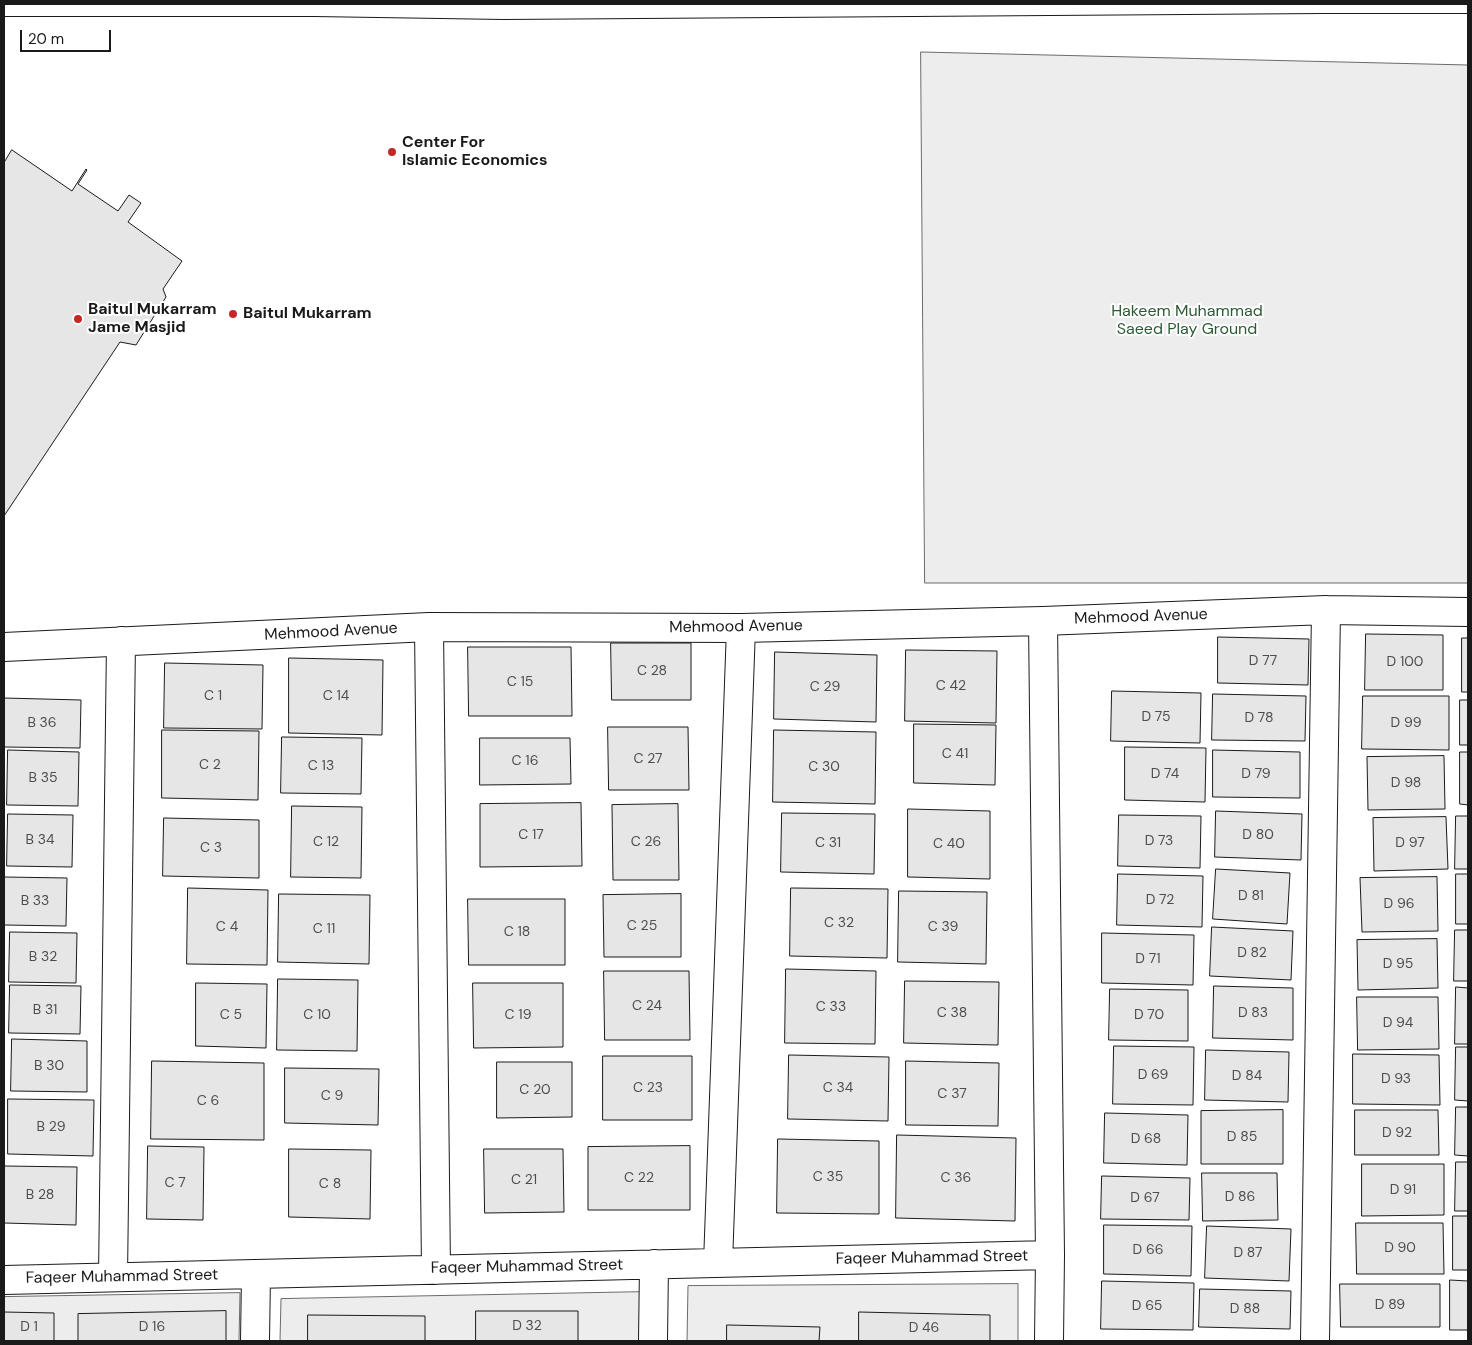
<!DOCTYPE html>
<html>
<head>
<meta charset="utf-8">
<style>
  body { margin:0 }
  #map { position:relative; width:1472px; height:1345px; overflow:hidden; background:#fff; font-family:"DM Sans",sans-serif }
  canvas { display:block }
  .frame { position:absolute; inset:0; border:5px solid #1a1a1a; pointer-events:none }
  .scale { position:absolute; left:20px; top:30px; width:91px; height:22px; box-sizing:border-box; border:2px solid #1a1a1a; border-top:0; padding-left:6px; font-size:15px; line-height:18px; white-space:nowrap; color:#1a1a1a; -webkit-text-stroke:4px #fff; paint-order:stroke }
</style>
</head>
<body>
<div id="map">
<canvas width="1472" height="1345"></canvas>
<div class="frame"></div>
<div class="scale">20 m</div>
</div>
<script>
const g = document.querySelector('canvas').getContext('2d');
g.lineJoin = 'round';
function paint(path, color) { g.fillStyle = color; g.fill(path, 'evenodd'); }
function strokePath(path, color, width, dash) { g.strokeStyle = color; g.lineWidth = width; g.lineCap = dash ? 'butt' : 'round'; g.setLineDash(dash || []); g.stroke(path); }
function drawText(font, color, halo, rows, align = 'center') {
  g.font = font + ' "DM Sans",sans-serif'; g.lineWidth = 4; g.setLineDash([]); g.textBaseline = 'middle'; g.strokeStyle = halo; g.fillStyle = color; for (const [text, x, y, turn = 0] of rows) {
    g.save(); g.translate(x, y); g.rotate((+turn || 0) * Math.PI / 180); g.textAlign = isNaN(turn) ? turn : align; if (halo) g.strokeText(text, 0, 0); g.fillText(text, 0, 0); g.restore();
  }
}
const built = new Path2D(`
  M 921,52 L 1468,65 L 1468,583 L 925,583 Z
  M 1018,1284 L 1018,1341 L 687,1341 L 688,1286 Z
  M 645,1292 L 644,1341 L 280,1341 L 281,1299 Z
  M 240,1293 L 239,1341 L 4,1341 L 4,1297 Z`);
paint(built, '#ededed');
strokePath(built, '#6a6a6a', 1);
const building = new Path2D(`
  M 12,150 L 72,191 L 86,169 L 87,170 L 78,184 L 118,211 L 129,195 L 141,203 L 128,222 L 182,261 L 163,289 L 166,297 L 136,345 L 120,342 L 4,516 L 4,163 Z
  M 1366,634 L 1443,635 L 1443,690 L 1365,690 Z
  M 1218,637 L 1309,639 L 1308,685 L 1218,683 Z
  M 1462,638 L 1468,638 L 1468,692 L 1462,692 Z
  M 611,643 L 691,643 L 691,700 L 612,700 Z
  M 468,647 L 571,647 L 572,716 L 469,716 Z
  M 906,650 L 997,651 L 996,723 L 905,721 Z
  M 775,652 L 877,655 L 876,722 L 774,719 Z
  M 289,658 L 383,660 L 382,735 L 289,733 Z
  M 165,663 L 263,665 L 262,729 L 164,728 Z
  M 1112,691 L 1201,693 L 1200,743 L 1111,741 Z
  M 1213,694 L 1306,696 L 1305,741 L 1212,740 Z
  M 1363,696 L 1449,696 L 1449,750 L 1362,749 Z
  M 4,698 L 81,700 L 80,748 L 4,747 Z
  M 1460,700 L 1468,700 L 1468,745 L 1460,745 Z
  M 914,724 L 996,725 L 995,785 L 914,783 Z
  M 608,727 L 688,727 L 689,790 L 609,790 Z
  M 162,730 L 259,731 L 258,800 L 162,798 Z
  M 774,730 L 876,732 L 875,804 L 773,802 Z
  M 282,737 L 362,738 L 361,794 L 281,793 Z
  M 480,738 L 570,738 L 571,784 L 480,785 Z
  M 1125,747 L 1206,748 L 1205,802 L 1125,800 Z
  M 8,750 L 79,752 L 78,806 L 7,805 Z
  M 1213,750 L 1300,752 L 1300,798 L 1213,797 Z
  M 1460,752 L 1468,752 L 1468,805 L 1460,804 Z
  M 1444,756 L 1445,809 L 1368,810 L 1367,757 Z
  M 581,803 L 582,866 L 480,867 L 480,804 Z
  M 678,804 L 679,880 L 613,880 L 612,805 Z
  M 292,806 L 362,807 L 361,878 L 291,877 Z
  M 908,809 L 990,811 L 990,879 L 908,877 Z
  M 1216,811 L 1302,814 L 1301,860 L 1215,857 Z
  M 782,813 L 875,814 L 874,874 L 781,872 Z
  M 8,814 L 73,815 L 72,867 L 7,866 Z
  M 1119,815 L 1201,816 L 1200,868 L 1118,866 Z
  M 1456,816 L 1468,816 L 1468,869 L 1455,869 Z
  M 1446,817 L 1448,869 L 1374,871 L 1373,818 Z
  M 164,818 L 259,820 L 259,878 L 163,876 Z
  M 1216,869 L 1290,873 L 1287,924 L 1213,919 Z
  M 1118,874 L 1203,876 L 1202,927 L 1117,925 Z
  M 1456,874 L 1468,874 L 1468,924 L 1456,924 Z
  M 4,877 L 67,878 L 66,926 L 4,925 Z
  M 1437,877 L 1438,931 L 1362,932 L 1360,878 Z
  M 188,888 L 268,890 L 267,965 L 187,964 Z
  M 791,888 L 888,889 L 887,958 L 790,956 Z
  M 899,891 L 987,892 L 986,964 L 898,962 Z
  M 279,894 L 370,895 L 369,964 L 278,962 Z
  M 681,894 L 681,957 L 604,957 L 603,895 Z
  M 468,899 L 565,899 L 565,965 L 469,965 Z
  M 1212,927 L 1293,931 L 1291,980 L 1210,976 Z
  M 1455,930 L 1468,930 L 1468,981 L 1454,981 Z
  M 10,932 L 77,933 L 76,983 L 9,982 Z
  M 1102,933 L 1194,935 L 1193,985 L 1102,983 Z
  M 1437,939 L 1438,988 L 1358,990 L 1357,940 Z
  M 786,969 L 876,971 L 875,1044 L 785,1043 Z
  M 604,971 L 689,971 L 690,1040 L 605,1040 Z
  M 278,979 L 358,980 L 357,1051 L 277,1050 Z
  M 905,981 L 999,982 L 998,1045 L 904,1043 Z
  M 196,983 L 267,984 L 266,1048 L 196,1046 Z
  M 473,983 L 563,983 L 563,1047 L 474,1048 Z
  M 10,985 L 81,986 L 80,1034 L 9,1033 Z
  M 1214,986 L 1293,988 L 1293,1040 L 1213,1038 Z
  M 1456,987 L 1468,988 L 1468,1044 L 1455,1044 Z
  M 1110,989 L 1188,990 L 1188,1041 L 1109,1040 Z
  M 1357,997 L 1438,997 L 1439,1049 L 1358,1050 Z
  M 12,1039 L 87,1041 L 87,1092 L 11,1091 Z
  M 1114,1046 L 1194,1047 L 1193,1105 L 1113,1104 Z
  M 1456,1047 L 1468,1047 L 1468,1101 L 1455,1100 Z
  M 1206,1050 L 1289,1052 L 1288,1102 L 1205,1100 Z
  M 1353,1054 L 1439,1055 L 1440,1105 L 1353,1104 Z
  M 789,1055 L 889,1057 L 888,1121 L 788,1119 Z
  M 603,1056 L 692,1056 L 692,1120 L 603,1120 Z
  M 152,1061 L 264,1063 L 264,1140 L 151,1139 Z
  M 906,1061 L 999,1063 L 998,1126 L 906,1125 Z
  M 497,1062 L 572,1062 L 572,1117 L 497,1118 Z
  M 285,1068 L 379,1069 L 378,1125 L 285,1123 Z
  M 8,1099 L 94,1100 L 93,1156 L 8,1154 Z
  M 1456,1107 L 1468,1107 L 1468,1156 L 1455,1155 Z
  M 1283,1110 L 1283,1164 L 1201,1164 L 1201,1111 Z
  M 1355,1110 L 1438,1110 L 1439,1155 L 1355,1155 Z
  M 1105,1113 L 1188,1115 L 1187,1165 L 1104,1163 Z
  M 897,1135 L 1016,1138 L 1015,1221 L 896,1218 Z
  M 778,1139 L 879,1141 L 879,1214 L 777,1213 Z
  M 148,1146 L 204,1147 L 203,1220 L 147,1219 Z
  M 690,1146 L 690,1210 L 588,1210 L 588,1147 Z
  M 289,1149 L 371,1150 L 370,1219 L 289,1217 Z
  M 484,1149 L 563,1149 L 564,1212 L 485,1213 Z
  M 1456,1162 L 1468,1162 L 1468,1211 L 1455,1211 Z
  M 1362,1164 L 1444,1164 L 1444,1215 L 1362,1216 Z
  M 4,1166 L 77,1167 L 76,1225 L 4,1223 Z
  M 1202,1173 L 1277,1173 L 1278,1220 L 1203,1221 Z
  M 1102,1176 L 1190,1178 L 1189,1220 L 1101,1219 Z
  M 1453,1216 L 1468,1216 L 1468,1270 L 1453,1270 Z
  M 1356,1223 L 1443,1223 L 1444,1274 L 1357,1274 Z
  M 1104,1225 L 1192,1226 L 1191,1276 L 1104,1274 Z
  M 1207,1226 L 1291,1229 L 1289,1281 L 1205,1278 Z
  M 1450,1280 L 1468,1281 L 1468,1330 L 1450,1330 Z
  M 1102,1281 L 1194,1283 L 1193,1330 L 1101,1329 Z
  M 1340,1284 L 1440,1284 L 1440,1327 L 1341,1327 Z
  M 1200,1289 L 1291,1291 L 1290,1329 L 1199,1327 Z
  M 226,1311 L 226,1341 L 78,1341 L 78,1314 Z
  M 476,1311 L 578,1311 L 578,1341 L 476,1341 Z
  M 4,1312 L 54,1313 L 54,1341 L 4,1341 Z
  M 859,1312 L 990,1315 L 990,1341 L 859,1341 Z
  M 308,1315 L 425,1316 L 425,1341 L 308,1341 Z
  M 727,1325 L 820,1327 L 819,1341 L 727,1341 Z`);
paint(building, '#e6e6e6');
strokePath(building, '#1a1a1a', 1);
const lane = new Path2D(`
  M 4,9 L 314,9 L 504,12 L 1322,6 L 1468,6`);
const street = new Path2D(`
  M 1043,621 L 1050,1255 L 1049,1341
  M 429,627 L 436,1270
  M 4,647 L 429,627 L 741,628 L 1043,621 L 1326,610 L 1468,612
  M 718,1263 L 741,628
  M 113,1277 L 121,641
  M 4,1280 L 1050,1255
  M 255,1341 L 256,1274
  M 653,1341 L 654,1264
  M 1315,1341 L 1326,610`);
strokePath(lane, '#1a1a1a', 16);
strokePath(street, '#1a1a1a', 30);
strokePath(lane, '#fff', 14);
strokePath(street, '#fff', 28);
for (const [x, y, r, color] of [
  [392,152,5,"#c62828"],
  [233,314,5,"#c62828"],
  [78,319,5,"#c62828"]
]) { const dot = new Path2D(); dot.arc(x, y, r, 0, 2 * Math.PI); g.fillStyle = color; g.fill(dot); strokePath(dot, '#fff', 2); }
drawText('14px', '#4d4d4d', null, [
  ["D 77",1263,661],
  ["D 100",1405,662],
  ["C 28",652,671],
  ["C 15",520,682],
  ["C 42",951,686],
  ["C 29",825,687],
  ["C 1",213,696],
  ["C 14",336,696],
  ["D 75",1156,717],
  ["D 78",1259,718],
  ["B 36",42,723],
  ["D 99",1406,723],
  ["C 41",955,754],
  ["C 27",648,759],
  ["C 16",525,761],
  ["C 2",210,765],
  ["C 13",321,766],
  ["C 30",824,767],
  ["D 74",1165,774],
  ["D 79",1256,774],
  ["B 35",43,778],
  ["D 98",1406,783],
  ["C 17",531,835],
  ["D 80",1258,835],
  ["B 34",40,840],
  ["D 73",1159,841],
  ["C 12",326,842],
  ["C 26",646,842],
  ["C 31",828,843],
  ["D 97",1410,843],
  ["C 40",949,844],
  ["C 3",211,848],
  ["D 81",1251,896],
  ["D 72",1160,900],
  ["B 33",35,901],
  ["D 96",1399,904],
  ["C 32",839,923],
  ["C 25",642,926],
  ["C 4",227,927],
  ["C 39",943,927],
  ["C 11",324,929],
  ["C 18",517,932],
  ["D 82",1252,953],
  ["B 32",43,957],
  ["D 71",1148,959],
  ["D 95",1398,964],
  ["C 24",647,1006],
  ["C 33",831,1007],
  ["B 31",45,1010],
  ["C 38",952,1013],
  ["D 83",1253,1013],
  ["C 5",231,1015],
  ["C 10",317,1015],
  ["C 19",518,1015],
  ["D 70",1149,1015],
  ["D 94",1398,1023],
  ["B 30",49,1066],
  ["D 69",1153,1075],
  ["D 84",1247,1076],
  ["D 93",1396,1079],
  ["C 23",648,1088],
  ["C 34",838,1088],
  ["C 20",535,1090],
  ["C 37",952,1094],
  ["C 9",332,1096],
  ["C 6",208,1101],
  ["B 29",51,1127],
  ["D 92",1397,1133],
  ["D 85",1242,1137],
  ["D 68",1146,1139],
  ["C 35",828,1177],
  ["C 22",639,1178],
  ["C 36",956,1178],
  ["C 21",524,1180],
  ["C 7",175,1183],
  ["C 8",330,1184],
  ["D 91",1403,1190],
  ["B 28",40,1195],
  ["D 86",1240,1197],
  ["D 67",1145,1198],
  ["D 90",1400,1248],
  ["D 66",1148,1250],
  ["D 87",1248,1253],
  ["D 89",1390,1305],
  ["D 65",1147,1306],
  ["D 88",1245,1309],
  ["D 32",527,1326],
  ["D 1",29,1327],
  ["D 16",152,1327],
  ["D 46",924,1328]
]);
drawText('bold 16px', '#1a1a1a', '#fff', [
  ["Center For",402,143],
  ["Islamic Economics",402,161],
  ["Baitul Mukarram",88,310],
  ["Jame Masjid",88,328],
  ["Baitul Mukarram",243,314]
], 'left');
drawText('16px', '#2b5a34', '#fff', [
  ["Hakeem Muhammad",1187,312],
  ["Saeed Play Ground",1187,330]
]);
drawText('16px', '#1a1a1a', '#fff', [
  ["Mehmood Avenue",1141,617,-2],
  ["Mehmood Avenue",736,627,-1],
  ["Mehmood Avenue",331,632,-3],
  ["Faqeer Muhammad Street",932,1258,-1],
  ["Faqeer Muhammad Street",527,1267,-1],
  ["Faqeer Muhammad Street",122,1277,-1]
]);
</script>
</body>
</html>
